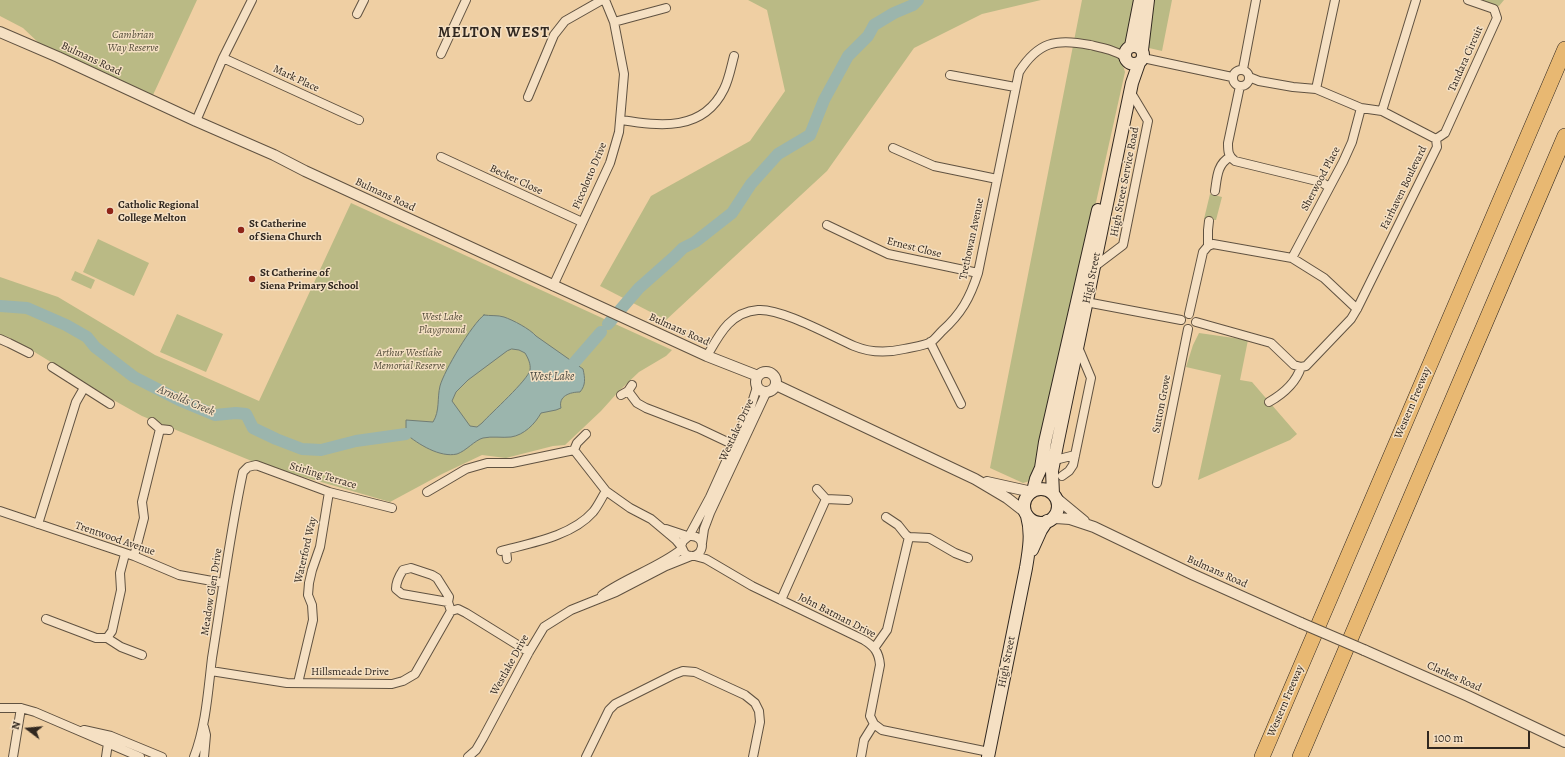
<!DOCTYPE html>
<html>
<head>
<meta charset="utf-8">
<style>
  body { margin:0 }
  #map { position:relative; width:1565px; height:757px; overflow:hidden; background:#efcfa3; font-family:Alegreya,serif }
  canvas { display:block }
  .north { position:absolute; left:8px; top:709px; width:40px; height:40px; -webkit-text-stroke:3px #f5e0c3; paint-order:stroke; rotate:286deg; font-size:11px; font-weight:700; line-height:16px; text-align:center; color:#312820 }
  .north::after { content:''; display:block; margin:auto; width:14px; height:18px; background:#312820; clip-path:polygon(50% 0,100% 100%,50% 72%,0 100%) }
  .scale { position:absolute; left:1427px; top:731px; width:103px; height:18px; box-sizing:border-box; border:2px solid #312820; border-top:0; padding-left:5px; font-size:12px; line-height:14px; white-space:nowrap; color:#312820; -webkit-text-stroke:3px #f5e0c3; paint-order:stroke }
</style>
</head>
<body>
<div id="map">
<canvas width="1565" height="757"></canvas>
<div class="north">N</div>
<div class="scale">100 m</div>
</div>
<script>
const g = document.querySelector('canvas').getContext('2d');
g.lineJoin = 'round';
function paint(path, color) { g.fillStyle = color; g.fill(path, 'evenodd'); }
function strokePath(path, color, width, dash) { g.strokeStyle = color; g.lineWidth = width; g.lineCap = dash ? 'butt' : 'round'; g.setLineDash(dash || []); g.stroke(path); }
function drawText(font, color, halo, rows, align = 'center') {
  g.font = font + ' Alegreya,serif'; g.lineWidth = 3; g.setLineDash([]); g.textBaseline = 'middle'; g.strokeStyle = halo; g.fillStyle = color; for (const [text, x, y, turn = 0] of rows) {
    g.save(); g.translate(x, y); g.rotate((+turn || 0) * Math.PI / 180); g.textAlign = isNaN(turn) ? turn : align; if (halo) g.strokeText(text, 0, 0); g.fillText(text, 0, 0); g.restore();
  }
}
paint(new Path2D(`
  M 0,0 L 197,0 L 153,95 L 41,45 L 23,28 L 0,16 Z
  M 748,0 L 1041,0 L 982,14 L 914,48 L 827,171 L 666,320 L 600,286 L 651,196 L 750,141 L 785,91 L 767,10 Z
  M 1082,0 L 1172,0 L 1162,51 L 1149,48 L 1129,39 C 1120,51 1121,58 1125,72 L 1036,472 L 1030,481 L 1023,483 L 990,468 Z
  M 1479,0 L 1504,0 L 1499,6 Z
  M 1210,194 L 1222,197 L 1216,220 L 1204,219 Z
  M 351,203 L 672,350 L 666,356 L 639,372 L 619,391 L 601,411 L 565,445 L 553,446 L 506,458 L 482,455 L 442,474 L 390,502 L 259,464 L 142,416 L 108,397 L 28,348 L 8,337 L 0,335 L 0,277 L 58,297 L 155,355 L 259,401 Z
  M 98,239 L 149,263 L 134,296 L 83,272 Z
  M 75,271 L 95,280 L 91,289 L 71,280 Z
  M 177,314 L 223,334 L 206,372 L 160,352 Z
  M 1199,333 L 1248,340 L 1240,380 L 1252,382 L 1297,434 L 1290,440 L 1198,480 L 1221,375 L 1186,367 L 1193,345 Z`), '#baba85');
const water = new Path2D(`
  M 484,315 C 490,316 498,315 504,317 C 513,320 530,329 536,336 L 583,369 C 585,378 586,385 580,392 C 570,392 558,396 561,408 L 556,410 L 541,413 C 535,424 524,435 511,437 C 502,438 492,436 483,438 C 475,440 466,451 457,454 C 440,458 418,444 406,434 L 406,420 L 433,422 C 440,411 437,398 440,386 C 444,371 472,324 484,315 ZM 512,349 L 519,350 L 525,353 C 528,358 531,364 530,370 C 528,380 491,413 482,423 L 477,427 L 470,426 L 452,401 L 456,392 L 468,380 L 507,351 Z`);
paint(water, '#9bb5ad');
strokePath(water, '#717d75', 1);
strokePath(new Path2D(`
  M 0,306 L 27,308 L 66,325 L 87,337 L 95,347 L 134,377 L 179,400 L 215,415 L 236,413 L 246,414 L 253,428 L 276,439 L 302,449 L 321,450 L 356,441 L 406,434
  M 608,324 L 639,288 L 674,257 L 683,248 L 695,242 L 732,213 L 751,184 L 778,154 L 810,135 L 824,100 L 848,56 L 868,36 L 874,25 L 894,13 L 913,5 L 918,0
  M 574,363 L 601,332`), '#9bb5ad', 12);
const minor = new Path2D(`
  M 357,14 L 364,0
  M 614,22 L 666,8
  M 441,54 L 466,0
  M 223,58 L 359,120
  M 1143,58 L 1232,77
  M 1243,69 L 1256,0
  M1233 78a8 8 0 1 1 16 0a8 8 0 1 1-16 0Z
  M 950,75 L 1015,87
  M 1249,77 L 1259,81 L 1293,87 L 1316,89 L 1361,108 L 1382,111 L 1436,139
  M 1240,86 L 1228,143 C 1228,151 1228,156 1235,161 L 1321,182 L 1329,187
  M 1316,89 L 1335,0
  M 528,97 L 554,35 L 565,21 L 602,0
  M 1382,111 L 1416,0
  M 621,120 C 660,126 703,132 724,89 C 729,79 731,67 734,56
  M 196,121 L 223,58 L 252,0
  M 1436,139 L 1445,133 L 1497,18 L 1494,9 L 1468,0
  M 893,148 L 934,166 L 997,179
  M 441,157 L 582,222
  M 1215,191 C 1217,178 1217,164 1230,157
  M 827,225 L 888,254 L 978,273
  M 1208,246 L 1208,230 L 1209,221
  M 1292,258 L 1343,162 L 1352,142 L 1361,108
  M 1094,267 L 1123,245 L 1148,121 L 1130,91
  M 553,286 L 610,163 L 619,132 L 624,74 L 614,22 L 605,0
  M 1086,302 L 1181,320
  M 1189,314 L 1203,252 L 1208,246 L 1213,244 L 1292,258 L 1324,278 L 1357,309
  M 1196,322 L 1271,343 L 1294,365 L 1301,367 L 1306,366 L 1351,319 L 1357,309 L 1437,147 L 1436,139
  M 0,339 L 9,343 L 29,353
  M 930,342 L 961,404
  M 707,356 C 719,335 730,312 758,310 C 781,308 831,336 854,346 C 871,353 887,353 904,349 C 912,347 924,346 931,342 C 935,339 938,335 942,331 C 961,314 970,298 978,273 L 1019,72 C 1038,42 1056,38 1090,45 C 1103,48 1114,50 1125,57
  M 52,367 L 110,404
  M 628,391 L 637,403 L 646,408 L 698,428 L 734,445
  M 621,395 L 628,391 L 632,385
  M 1269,402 C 1283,394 1296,383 1301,367
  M 152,422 L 160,429 L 169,430
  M 574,450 L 606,491 L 630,508 L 651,519 L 676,540 L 681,546 L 685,554 C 703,564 710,534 689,536 L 683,541 L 681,546
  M 1055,460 L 1075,455
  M 1062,476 L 1069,471 L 1073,465 L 1091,378 L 1078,347
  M 1157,483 L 1188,329
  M 817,489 L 826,499 L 848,500
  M 427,492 L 466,469 L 487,463 L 512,463 L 574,450 L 577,443 L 586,434
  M 0,511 L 134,556 L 179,575 L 223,583
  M 886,517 L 898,525 L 906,535 L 909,537 L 929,538 L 955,553 L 968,558
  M 38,524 L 76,402 L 84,388
  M 666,529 L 687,536
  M 689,536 L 710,497 L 751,406 L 757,387
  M 702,543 L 704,529 L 710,513 L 766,393
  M 506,550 L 507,559
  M 501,551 C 531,543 572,536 593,512 C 598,506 602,497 606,491
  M 134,556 L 144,518 L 142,502 L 160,429
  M 695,556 L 706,559 L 752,586 L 864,640 C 874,646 879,652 880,665 L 870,716 L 874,724 L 882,730 L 989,752
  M 602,595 C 627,577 658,568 682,549
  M 781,600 L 826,499
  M 448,602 L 402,594 L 396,589 C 396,582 399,576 403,570 L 411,568 L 432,575 L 437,578 L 449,597 L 448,602 L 451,611
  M 451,611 L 458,609 L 466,613 L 529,652
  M 46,619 L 96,638 L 107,638 L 112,631 L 121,590 L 120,573 L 125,554
  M 107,638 L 121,647 L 142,655
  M 875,647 L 887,630 L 909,537
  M 211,671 L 287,683 L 392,684 L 403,681 L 415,674 L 451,611
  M 298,683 L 313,620 L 312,605 L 308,595 L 309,583 L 312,570 L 320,547 L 329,492
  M 0,708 L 21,708 L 35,712 L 140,757
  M 204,727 L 206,735 L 204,757
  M 84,730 L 111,736 L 162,757
  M 13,757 L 21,708
  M 106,757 L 108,743
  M 194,757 C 206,726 208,691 212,658 C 222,596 230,533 243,472 L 248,467 L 256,465 L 329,492 L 392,508
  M 468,757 L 476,750 L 483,738 L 529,652 L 544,627 L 571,610 L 616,592 L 666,566 L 691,556
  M 586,757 L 609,710 L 615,704 L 675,674 L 683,671 L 695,672 L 745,695 L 755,703 L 759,711 L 760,722 L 753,757
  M 861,757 L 864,740 L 874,724`);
const tertiary = new Path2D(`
  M 0,32 L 58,57 L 196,121 L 274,155 L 305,171 L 707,356 L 758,376
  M756 382a10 10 0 1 1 20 0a10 10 0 1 1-20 0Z
  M 776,385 L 975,479 L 1007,498 L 1025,512
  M 987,482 L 1032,492
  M 1055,497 L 1084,521
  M 1049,520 L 1056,518 L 1070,519 L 1094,527 L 1194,575 L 1301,623
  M 1364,650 L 1468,696 L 1565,742`);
const secondary = new Path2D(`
  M1125 55a9 9 0 1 1 18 0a9 9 0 1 1-18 0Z
  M 1131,46 L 1140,0
  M 1142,50 L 1148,0
  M1024 506a17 17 0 1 1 34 0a17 17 0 1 1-34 0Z
  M 1033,491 L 1036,479 L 1041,468 L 1045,442 L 1098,210
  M 1053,494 L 1052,471 L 1057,445 L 1132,83 L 1139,63
  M 1032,550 L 1041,530 L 1047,521
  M 988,757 L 1026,568 C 1029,550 1032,533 1027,516`);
const motorway = new Path2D(`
  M 1262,757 L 1565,49
  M 1300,757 L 1565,136`);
strokePath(minor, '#605241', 10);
strokePath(tertiary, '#605241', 12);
strokePath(secondary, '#312820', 14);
strokePath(motorway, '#312820', 16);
strokePath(minor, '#f5e0c3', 8);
strokePath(tertiary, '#f5e0c3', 10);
strokePath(secondary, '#f5e0c3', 12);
strokePath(motorway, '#e8b872', 15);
const tertiaryBridge = new Path2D(`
  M 1301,623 L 1364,650`);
strokePath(tertiaryBridge, '#605241', 12, []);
strokePath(tertiaryBridge, '#f5e0c3', 10);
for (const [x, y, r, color] of [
  [110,211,4,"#8f2418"],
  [241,230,4,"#8f2418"],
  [252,279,4,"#8f2418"]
]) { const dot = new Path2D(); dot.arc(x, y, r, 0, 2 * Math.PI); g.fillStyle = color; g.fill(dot); strokePath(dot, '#f5e0c3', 1.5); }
drawText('italic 11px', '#534c39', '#f5e0c3', [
  ["Cambrian",133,35],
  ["Way Reserve",133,48],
  ["West Lake",442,317],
  ["Playground",442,330],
  ["Arthur Westlake",409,353],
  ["Memorial Reserve",409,366]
]);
drawText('11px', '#312820', '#f5e0c3', [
  ["Bulmans Road",91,59,25],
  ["Tandara Circuit",1466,59,-66],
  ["Mark Place",296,79,25],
  ["Piccolotto Drive",590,176,-67],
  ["Sherwood Place",1321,179,-62],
  ["Becker Close",516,180,25],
  ["High Street Service Road",1125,182,-79],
  ["Fairhaven Boulevard",1404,188,-64],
  ["Bulmans Road",385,195,25],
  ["Trethowan Avenue",972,239,-78],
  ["Ernest Close",914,248,14],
  ["High Street",1092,278,-78],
  ["Bulmans Road",679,330,24],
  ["Western Freeway",1413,403,-67],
  ["Sutton Grove",1162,404,-79],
  ["Westlake Drive",737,430,-65],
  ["Stirling Terrace",323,476,17],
  ["Trentwood Avenue",115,539,19],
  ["Waterford Way",306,550,-77],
  ["Bulmans Road",1217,572,24],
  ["Meadow Glen Drive",212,592,-81],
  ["John Batman Drive",837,616,27],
  ["High Street",1007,662,-79],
  ["Westlake Drive",510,665,-61],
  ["Hillsmeade Drive",350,672],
  ["Clarkes Road",1454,677,24],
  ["Western Freeway",1286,701,-67]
]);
drawText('bold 11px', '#312820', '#f5e0c3', [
  ["Catholic Regional",118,205],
  ["College Melton",118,218],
  ["St Catherine",249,224],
  ["of Siena Church",249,237],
  ["St Catherine of",260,273],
  ["Siena Primary School",260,286]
], 'left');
drawText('italic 12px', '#4c4b43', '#f5e0c3', [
  ["West Lake",552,377],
  ["Arnolds Creek",186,401,23]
]);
g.letterSpacing = '1px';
drawText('bold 15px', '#312820', '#f5e0c3', [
  ["MELTON WEST",494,33]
]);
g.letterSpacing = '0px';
</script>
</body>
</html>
